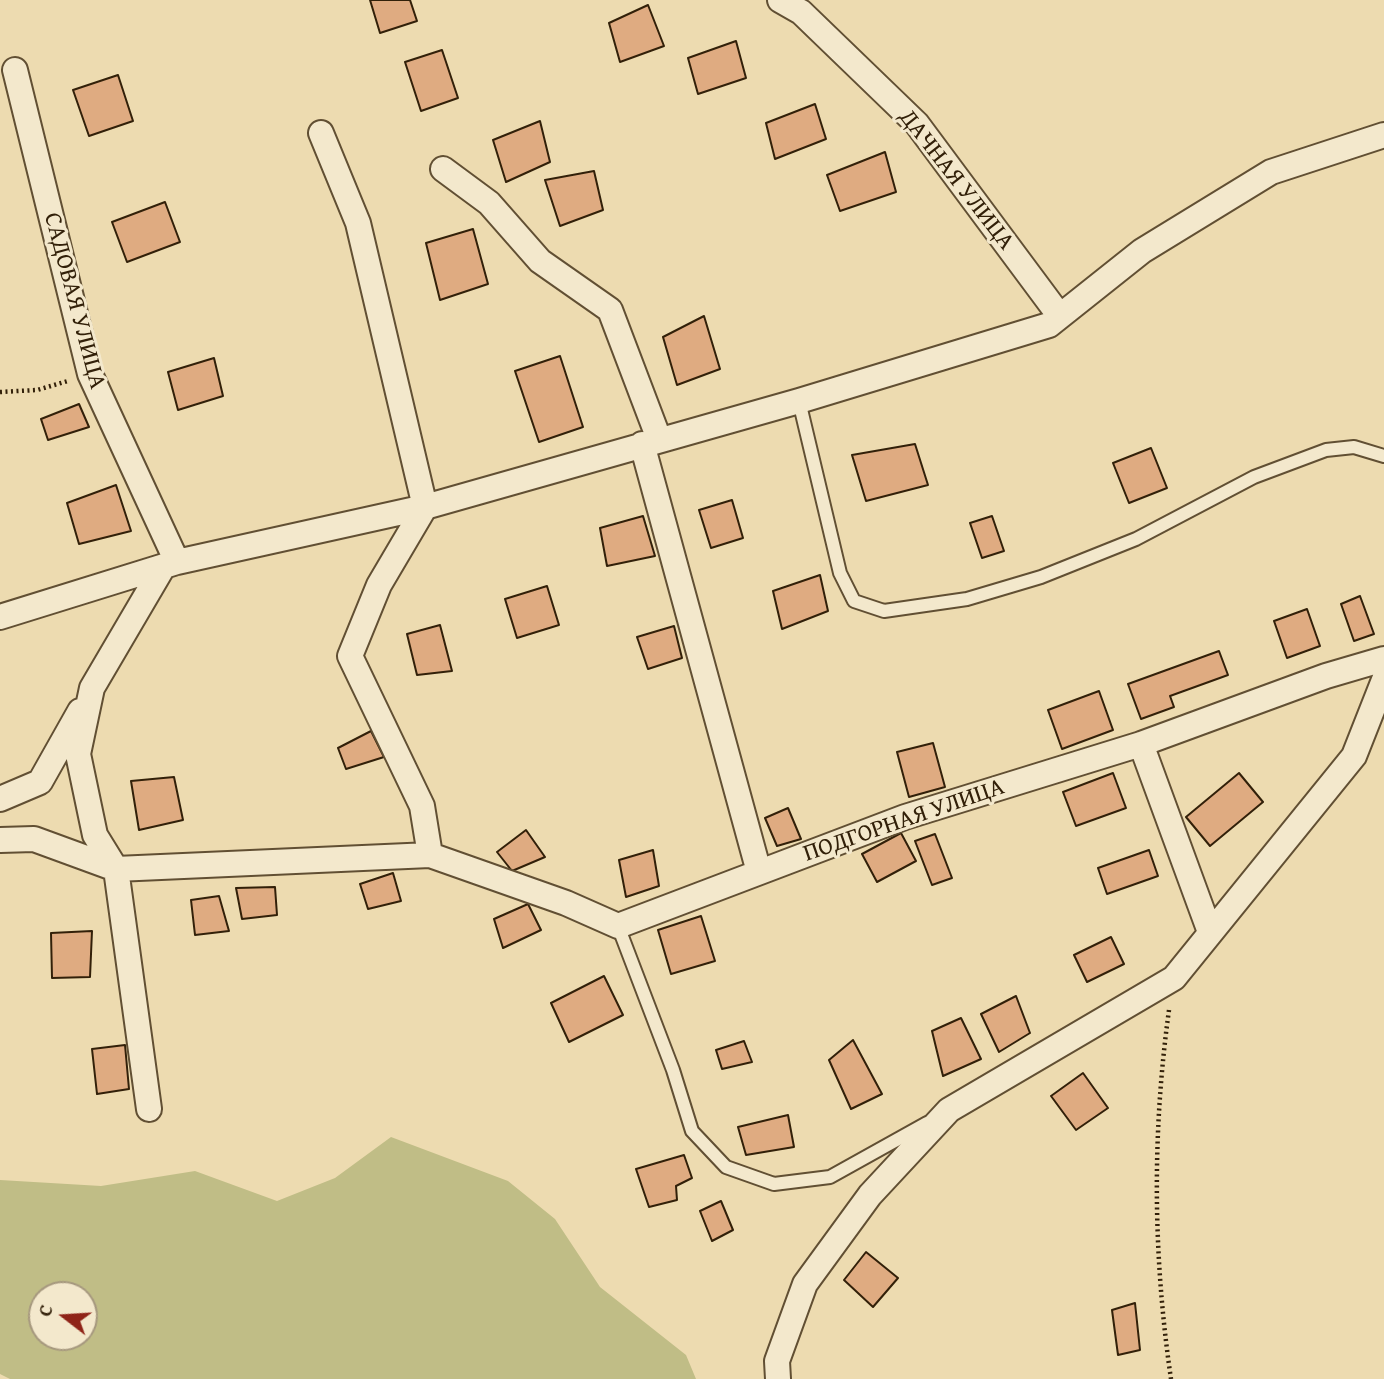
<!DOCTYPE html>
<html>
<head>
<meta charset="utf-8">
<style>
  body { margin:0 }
  #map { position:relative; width:1384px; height:1379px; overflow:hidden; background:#eddbb0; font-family:"Gentium Book Plus",serif }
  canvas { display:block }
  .north { position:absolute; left:28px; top:1281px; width:70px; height:70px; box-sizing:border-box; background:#f3e8cc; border:2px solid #a6987e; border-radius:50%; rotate:287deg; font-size:19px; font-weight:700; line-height:28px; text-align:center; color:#322009 }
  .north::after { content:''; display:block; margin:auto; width:24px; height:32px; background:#8f2418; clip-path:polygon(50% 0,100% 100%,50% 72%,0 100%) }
</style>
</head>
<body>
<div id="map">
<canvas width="1384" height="1379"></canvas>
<div class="north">С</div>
</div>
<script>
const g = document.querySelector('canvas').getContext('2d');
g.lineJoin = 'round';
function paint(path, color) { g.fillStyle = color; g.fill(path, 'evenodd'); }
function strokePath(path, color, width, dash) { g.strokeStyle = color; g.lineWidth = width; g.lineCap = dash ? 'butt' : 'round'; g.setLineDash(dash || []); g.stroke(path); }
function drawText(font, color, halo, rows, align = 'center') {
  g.font = font + ' "Gentium Book Plus",serif'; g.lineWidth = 6; g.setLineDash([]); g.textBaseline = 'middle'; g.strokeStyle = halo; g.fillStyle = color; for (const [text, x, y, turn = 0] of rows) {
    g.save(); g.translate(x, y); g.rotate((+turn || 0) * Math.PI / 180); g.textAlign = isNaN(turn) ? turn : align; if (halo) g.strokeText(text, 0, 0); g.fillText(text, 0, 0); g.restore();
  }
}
paint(new Path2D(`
  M 391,1137 L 508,1181 L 555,1219 L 600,1287 L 686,1355 L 696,1379 L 10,1379 L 0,1374 L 0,1180 L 101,1186 L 195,1171 L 277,1201 L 335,1178 ZM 42,1295 L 84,1295 L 84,1337 L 42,1337 Z`), '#c0bd86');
const building = new Path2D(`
  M 370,0 L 410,0 L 417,21 L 380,33 Z
  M 648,5 L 664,46 L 620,62 L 609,23 Z
  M 736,41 L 746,78 L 698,94 L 688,58 Z
  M 442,50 L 458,98 L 421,111 L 405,62 Z
  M 118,75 L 133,121 L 89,136 L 73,90 Z
  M 815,104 L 826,139 L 775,159 L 766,123 Z
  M 540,121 L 550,162 L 506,182 L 493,140 Z
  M 885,152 L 896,192 L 840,211 L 827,175 Z
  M 594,171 L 603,210 L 560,226 L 545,180 Z
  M 165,202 L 180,242 L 127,262 L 112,222 Z
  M 473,229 L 488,284 L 440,300 L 426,243 Z
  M 704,316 L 720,369 L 677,385 L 663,337 Z
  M 560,356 L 583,427 L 539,442 L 515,371 Z
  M 214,358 L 223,396 L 178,410 L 168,372 Z
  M 79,404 L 89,427 L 48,440 L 41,419 Z
  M 915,444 L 928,485 L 866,501 L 852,455 Z
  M 1151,448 L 1167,488 L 1129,503 L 1113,463 Z
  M 116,485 L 131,531 L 79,544 L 67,503 Z
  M 732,500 L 743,538 L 711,548 L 699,510 Z
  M 643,516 L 655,556 L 607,566 L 600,528 Z
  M 992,516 L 1004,551 L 982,558 L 970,523 Z
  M 820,575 L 828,611 L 782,629 L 773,591 Z
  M 547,586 L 559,625 L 517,638 L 505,599 Z
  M 1360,596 L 1374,634 L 1354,641 L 1341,604 Z
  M 1307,609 L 1320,646 L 1287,658 L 1274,621 Z
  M 440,625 L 452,671 L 417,675 L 407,634 Z
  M 674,626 L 682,658 L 648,669 L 637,637 Z
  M 1219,651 L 1228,675 L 1170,696 L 1174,707 L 1141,719 L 1128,684 Z
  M 1099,691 L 1113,730 L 1062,749 L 1048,710 Z
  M 371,731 L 384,757 L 346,769 L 338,748 Z
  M 933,743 L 945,787 L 909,797 L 897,752 Z
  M 1113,773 L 1126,808 L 1076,826 L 1063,792 Z
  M 1239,773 L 1263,802 L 1210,846 L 1186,817 Z
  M 174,777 L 183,820 L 139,830 L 131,781 Z
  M 788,808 L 801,839 L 777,846 L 765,818 Z
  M 526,830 L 545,857 L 512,871 L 497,852 Z
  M 901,833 L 916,861 L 877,882 L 862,854 Z
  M 935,834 L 952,878 L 932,885 L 915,841 Z
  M 653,850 L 659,886 L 626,897 L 619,860 Z
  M 1149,850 L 1158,876 L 1107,894 L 1098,868 Z
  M 393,873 L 401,901 L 368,909 L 360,884 Z
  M 275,887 L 277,915 L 242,919 L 236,888 Z
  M 219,896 L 229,931 L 195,935 L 191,900 Z
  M 528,904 L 541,930 L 503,948 L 494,919 Z
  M 701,916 L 715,961 L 671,974 L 658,930 Z
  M 92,931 L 90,977 L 52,978 L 51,933 Z
  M 1111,937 L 1124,964 L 1087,982 L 1074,955 Z
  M 604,976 L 623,1015 L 569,1042 L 551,1003 Z
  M 1016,996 L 1030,1033 L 999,1052 L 981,1014 Z
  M 961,1018 L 981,1059 L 943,1076 L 932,1031 Z
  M 853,1040 L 882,1094 L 851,1109 L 829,1060 Z
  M 744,1041 L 752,1062 L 722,1069 L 716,1050 Z
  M 125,1045 L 129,1089 L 97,1094 L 92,1049 Z
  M 1083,1073 L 1108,1108 L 1076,1130 L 1051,1096 Z
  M 788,1115 L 794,1147 L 746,1155 L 738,1127 Z
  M 684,1155 L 692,1178 L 676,1186 L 677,1200 L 649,1207 L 636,1169 Z
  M 721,1201 L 733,1230 L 712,1241 L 700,1211 Z
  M 866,1252 L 898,1278 L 873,1307 L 844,1280 Z
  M 1135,1303 L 1140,1350 L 1118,1355 L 1112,1310 Z`);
paint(building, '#dfab81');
strokePath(building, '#322009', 2);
const service = new Path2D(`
  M 799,401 L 840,573 L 854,601 L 884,611 L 967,599 L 1041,577 L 1136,539 L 1254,477 L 1326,450 L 1354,447 L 1384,456
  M 618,926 L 673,1070 L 692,1131 L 726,1167 L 774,1184 L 830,1177 L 927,1123`);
const minor = new Path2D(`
  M 780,0 L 801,12 L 917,124 L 1059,315
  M 15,70 L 90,374 L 177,562
  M 321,133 L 358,223 L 425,507 L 379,585 L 350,656 L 422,806 L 430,855
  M 443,169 L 489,203 L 540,261 L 610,310 L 659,439
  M 642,444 L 759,872
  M 163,567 L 92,688 L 78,754 L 95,835 L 116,869 L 430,855 L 566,903 L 618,926 L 905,817 L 1141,744 L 1326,676 L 1384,659
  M 0,617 L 177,562 L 425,507 L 799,401 L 1049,325 L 1142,251 L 1271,172 L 1384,135
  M 1141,744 L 1210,932
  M 0,799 L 40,782 L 80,711
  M 0,840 L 34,839 L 116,869 L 149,1109
  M 778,1379 L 777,1361 L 805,1284 L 870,1195 L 949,1110 L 1174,978 L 1354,756 L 1384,680`);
strokePath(service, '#614f33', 16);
strokePath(minor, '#614f33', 28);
strokePath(new Path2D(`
  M 0,392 L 37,390 L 68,381
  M 1169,1010 C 1152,1133 1153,1256 1171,1379`), '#322009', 4.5, [2, 3.5]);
strokePath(service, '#f3e8cc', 12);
strokePath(minor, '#f3e8cc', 24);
drawText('24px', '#322009', '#f3e8cc', [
  ["ДАЧНАЯ УЛИЦА",956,180,52],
  ["САДОВАЯ УЛИЦА",74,301,75],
  ["ПОДГОРНАЯ УЛИЦА",904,821,-19]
]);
</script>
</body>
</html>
